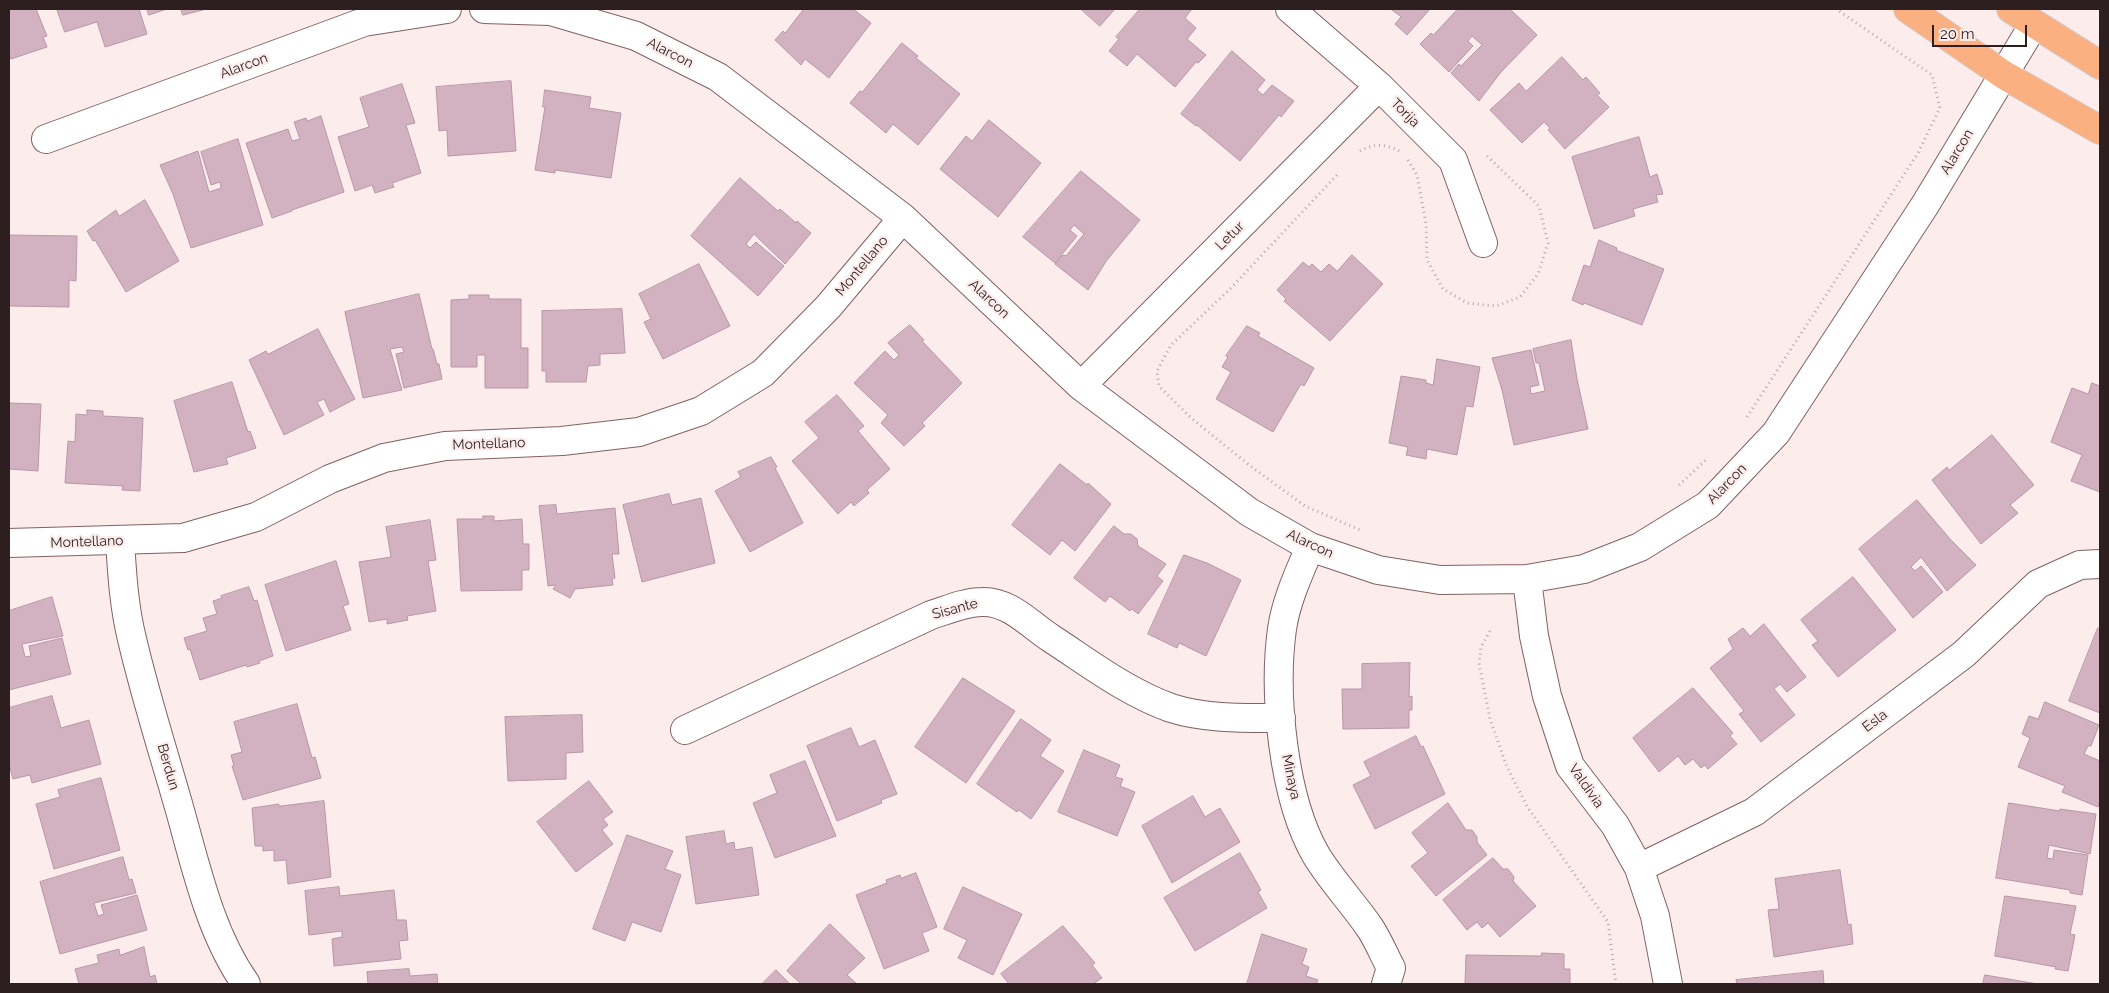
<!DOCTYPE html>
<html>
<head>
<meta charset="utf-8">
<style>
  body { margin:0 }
  #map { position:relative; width:2109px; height:993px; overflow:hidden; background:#fcecec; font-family:Raleway,sans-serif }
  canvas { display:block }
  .frame { position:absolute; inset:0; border:10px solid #2d1f1f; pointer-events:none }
  .scale { position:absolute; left:1932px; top:25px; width:95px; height:22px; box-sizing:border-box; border:2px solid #2d1f1f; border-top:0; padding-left:6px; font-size:15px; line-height:18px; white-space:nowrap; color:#2d1f1f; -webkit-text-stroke:4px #fcecec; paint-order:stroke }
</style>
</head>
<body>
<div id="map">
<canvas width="2109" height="993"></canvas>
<div class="frame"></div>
<div class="scale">20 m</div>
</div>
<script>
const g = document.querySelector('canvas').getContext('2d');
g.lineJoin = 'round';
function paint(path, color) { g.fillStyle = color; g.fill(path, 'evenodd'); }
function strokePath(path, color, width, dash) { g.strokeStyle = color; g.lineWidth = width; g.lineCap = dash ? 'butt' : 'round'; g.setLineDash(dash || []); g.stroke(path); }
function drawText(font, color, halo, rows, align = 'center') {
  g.font = font + ' Raleway,sans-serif'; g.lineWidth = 4.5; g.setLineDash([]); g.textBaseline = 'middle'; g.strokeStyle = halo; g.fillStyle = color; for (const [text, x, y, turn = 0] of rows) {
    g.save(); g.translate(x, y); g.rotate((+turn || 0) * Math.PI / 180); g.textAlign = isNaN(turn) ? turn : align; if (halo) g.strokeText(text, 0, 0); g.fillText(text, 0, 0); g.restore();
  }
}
const building = new Path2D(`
  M 9,9 L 36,9 L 47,36 L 43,37 L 47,47 L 11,59 L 9,54 Z
  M 57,9 L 139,9 L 147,34 L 105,47 L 97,22 L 65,32 Z
  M 147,9 L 167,9 L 149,15 Z
  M 181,9 L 203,9 L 203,10 L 183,15 Z
  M 804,9 L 853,9 L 871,23 L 829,78 L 805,59 L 801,65 L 775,40 L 783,31 L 785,33 Z
  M 1081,9 L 1115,9 L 1100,26 Z
  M 1140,9 L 1192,9 L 1185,18 L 1196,28 L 1187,39 L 1206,55 L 1198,63 L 1196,62 L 1175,87 L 1137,54 L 1127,66 L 1109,51 L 1119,39 L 1116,37 Z
  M 1391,9 L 1430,9 L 1407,35 L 1395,24 L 1401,17 Z
  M 1458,9 L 1510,9 L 1537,35 L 1501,72 L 1479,101 L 1451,73 L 1459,64 L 1461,66 L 1482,45 L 1472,36 L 1468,41 L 1473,46 L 1449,72 L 1420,44 L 1431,33 L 1433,35 Z
  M 902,43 L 918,56 L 916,58 L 960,94 L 918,145 L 893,124 L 886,133 L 850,103 L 860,91 L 862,92 Z
  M 1232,51 L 1265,80 L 1257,90 L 1263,95 L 1272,85 L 1294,101 L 1281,117 L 1279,115 L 1240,161 L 1197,125 L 1196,126 L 1181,114 Z
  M 1562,57 L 1583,80 L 1586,77 L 1600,93 L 1597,95 L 1609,107 L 1565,149 L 1548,130 L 1550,128 L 1544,122 L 1522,143 L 1490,110 L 1519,83 L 1526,91 Z
  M 511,81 L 516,151 L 448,156 L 447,130 L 439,131 L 436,87 Z
  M 402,84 L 415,123 L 406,125 L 421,173 L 392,183 L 394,187 L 375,193 L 372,185 L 355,191 L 338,137 L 369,127 L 360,98 Z
  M 545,90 L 591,97 L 589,108 L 621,113 L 611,178 L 555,170 L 555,173 L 535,170 L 545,107 L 543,107 Z
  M 321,116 L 344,192 L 292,210 L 292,211 L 272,218 L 246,143 L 288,129 L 292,141 L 300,139 L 294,122 L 306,118 L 307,121 Z
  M 989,120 L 1041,163 L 998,217 L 940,169 L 966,136 L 972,141 Z
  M 1639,137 L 1650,177 L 1657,174 L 1663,194 L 1656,195 L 1658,202 L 1633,209 L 1635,216 L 1594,229 L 1572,157 Z
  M 238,139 L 263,225 L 191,248 L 173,194 L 160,165 L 198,151 L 209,192 L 221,188 L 220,182 L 211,185 L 201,152 Z
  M 1081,171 L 1140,220 L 1107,260 L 1088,290 L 1055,264 L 1063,255 L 1066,256 L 1084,234 L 1074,225 L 1070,230 L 1077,236 L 1055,263 L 1023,237 Z
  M 740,178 L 778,211 L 780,209 L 796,223 L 797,221 L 811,233 L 785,264 L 754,234 L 746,244 L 750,248 L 756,242 L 784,266 L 758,296 L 691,236 Z
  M 145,200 L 179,261 L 126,292 L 95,240 L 93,241 L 87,231 L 116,210 L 119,216 Z
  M 9,235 L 77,236 L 76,281 L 69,280 L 69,307 L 9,306 Z
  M 1599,240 L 1617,248 L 1616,250 L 1664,269 L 1642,325 L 1584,303 L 1583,305 L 1572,300 L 1584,265 L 1590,267 Z
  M 1352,255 L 1383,284 L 1330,341 L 1284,301 L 1286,299 L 1277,290 L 1303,262 L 1309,267 L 1312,264 L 1321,272 L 1329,264 L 1337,271 Z
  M 699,264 L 730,326 L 663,359 L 644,322 L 651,319 L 639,294 Z
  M 419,294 L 432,349 L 433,349 L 437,364 L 439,364 L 442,379 L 404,388 L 396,354 L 404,352 L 402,347 L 390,349 L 402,390 L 363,398 L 345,312 Z
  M 469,295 L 489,295 L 489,299 L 521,299 L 521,348 L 528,348 L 528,388 L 485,388 L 485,355 L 477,355 L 477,367 L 451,367 L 451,300 L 469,299 Z
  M 622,309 L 625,353 L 600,354 L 600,365 L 588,366 L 586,382 L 546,382 L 546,371 L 542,371 L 542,311 Z
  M 910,325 L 924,340 L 922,341 L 962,383 L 922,423 L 925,426 L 904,446 L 881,423 L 888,415 L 854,383 L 885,351 L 894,360 L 899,355 L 888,343 Z
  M 1247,326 L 1260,333 L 1258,336 L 1314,368 L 1304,386 L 1301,384 L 1273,432 L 1216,399 L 1231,372 L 1222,367 L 1228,357 L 1226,356 Z
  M 318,329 L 355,399 L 330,412 L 324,399 L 317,402 L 324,415 L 284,435 L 249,360 L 266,351 L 268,354 Z
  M 1571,340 L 1577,379 L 1588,429 L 1514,445 L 1502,390 L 1492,358 L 1531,350 L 1539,385 L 1530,387 L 1531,394 L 1545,391 L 1539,363 L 1536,363 L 1533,349 Z
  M 1437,359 L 1480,367 L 1473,407 L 1466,406 L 1457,455 L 1427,449 L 1426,459 L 1406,455 L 1408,447 L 1389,443 L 1401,376 L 1426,380 L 1426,383 L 1433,385 Z
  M 232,382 L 248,432 L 250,431 L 256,448 L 226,458 L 228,464 L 194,472 L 174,401 Z
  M 2092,383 L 2100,386 L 2100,492 L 2071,481 L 2082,455 L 2051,442 L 2072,388 L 2088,394 Z
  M 837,395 L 864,426 L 858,431 L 890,469 L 867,490 L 869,493 L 854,506 L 851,502 L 838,514 L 792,461 L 819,438 L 805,422 Z
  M 9,403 L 41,404 L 38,471 L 9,469 Z
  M 87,410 L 103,411 L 103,416 L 143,418 L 140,491 L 122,490 L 123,486 L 65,483 L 68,441 L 75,442 L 76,414 L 87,415 Z
  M 1992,435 L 2034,485 L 2010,505 L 2018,513 L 1981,544 L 1932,480 L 1947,467 L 1949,470 Z
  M 771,457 L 777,467 L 775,468 L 803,523 L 750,552 L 715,491 L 741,477 L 738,472 Z
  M 1060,464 L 1087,485 L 1088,483 L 1111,504 L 1075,551 L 1062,540 L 1050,555 L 1012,525 Z
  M 669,494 L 672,505 L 701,498 L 715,563 L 642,582 L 623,505 Z
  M 1917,500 L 1950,539 L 1976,565 L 1947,591 L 1921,557 L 1911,567 L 1915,571 L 1921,566 L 1943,592 L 1913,618 L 1859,549 Z
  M 556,505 L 557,514 L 615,508 L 619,554 L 612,554 L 615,578 L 612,579 L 613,585 L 575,589 L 570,598 L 553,589 L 556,585 L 548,586 L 539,506 Z
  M 483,516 L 494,516 L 494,521 L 522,519 L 523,544 L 529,544 L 529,570 L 522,570 L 522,590 L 461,591 L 457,519 L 483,519 Z
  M 430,520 L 436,560 L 428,561 L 436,611 L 407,616 L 408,620 L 387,624 L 387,619 L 369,622 L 359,562 L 391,557 L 386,527 Z
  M 1114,526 L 1124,534 L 1131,534 L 1137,539 L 1138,546 L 1166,564 L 1157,576 L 1163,581 L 1138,614 L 1132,609 L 1130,611 L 1110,596 L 1105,602 L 1074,578 Z
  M 1184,555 L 1207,563 L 1241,580 L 1206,656 L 1179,643 L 1177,648 L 1148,634 Z
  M 336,561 L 349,604 L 343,606 L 351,630 L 286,651 L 265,585 Z
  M 1853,577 L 1896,630 L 1838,677 L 1812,645 L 1818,641 L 1801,620 Z
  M 249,587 L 254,601 L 257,600 L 273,656 L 259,661 L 260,663 L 247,667 L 246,665 L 200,680 L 190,649 L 188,650 L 184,638 L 207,631 L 203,618 L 217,614 L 213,601 L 222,598 L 221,596 Z
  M 52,597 L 63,636 L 22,644 L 25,657 L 31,656 L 29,646 L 62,638 L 71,674 L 9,690 L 9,611 Z
  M 1764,624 L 1806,677 L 1787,692 L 1780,684 L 1774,689 L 1795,715 L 1761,742 L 1739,714 L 1744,711 L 1710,668 L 1733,649 L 1728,639 L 1743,628 L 1750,636 Z
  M 2098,628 L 2100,629 L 2100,713 L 2069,701 Z
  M 1410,663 L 1409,697 L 1412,696 L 1412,710 L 1409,710 L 1409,728 L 1343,729 L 1342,689 L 1362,689 L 1362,664 Z
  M 963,678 L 1015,711 L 966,783 L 915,747 Z
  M 1693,688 L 1733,733 L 1730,736 L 1737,744 L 1708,769 L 1705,765 L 1701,768 L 1693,759 L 1685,765 L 1678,756 L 1659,772 L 1633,738 Z
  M 52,696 L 61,728 L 89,720 L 101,764 L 32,783 L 30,775 L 13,779 L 9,764 L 9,708 Z
  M 2045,702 L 2099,725 L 2091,746 L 2088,746 L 2084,754 L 2100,761 L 2100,800 L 2098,807 L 2062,792 L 2065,786 L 2018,767 L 2030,738 L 2022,734 L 2029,716 L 2038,719 Z
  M 297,704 L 312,758 L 315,757 L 321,778 L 243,800 L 232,766 L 234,766 L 231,755 L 242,752 L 234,722 Z
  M 582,715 L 583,752 L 566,753 L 566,779 L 508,781 L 505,717 Z
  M 1021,719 L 1051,740 L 1040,756 L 1064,771 L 1031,819 L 1019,810 L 1017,812 L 977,784 Z
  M 851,728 L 859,747 L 875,740 L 897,794 L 881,800 L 882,803 L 837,821 L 807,746 Z
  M 1416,736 L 1421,747 L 1423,746 L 1445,794 L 1375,829 L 1353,785 L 1371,776 L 1364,762 Z
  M 1084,750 L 1120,765 L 1115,777 L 1123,779 L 1120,786 L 1135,792 L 1117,836 L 1058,812 Z
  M 805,761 L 836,836 L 775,858 L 753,803 L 777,793 L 770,775 Z
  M 101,778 L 120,850 L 54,869 L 36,804 L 60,797 L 58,790 Z
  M 589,781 L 613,812 L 603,819 L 608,825 L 602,830 L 613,844 L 576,872 L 537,822 Z
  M 1193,796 L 1205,817 L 1220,808 L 1240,842 L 1172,883 L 1142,826 Z
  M 324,801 L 331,877 L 288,884 L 286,860 L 274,861 L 274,850 L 263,851 L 263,846 L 255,846 L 252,808 L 279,804 L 279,806 Z
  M 1448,803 L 1466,830 L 1472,830 L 1477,837 L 1477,842 L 1487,855 L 1436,896 L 1411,866 L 1428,853 L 1412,833 Z
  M 2009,803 L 2060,811 L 2060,809 L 2096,814 L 2090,854 L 2049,845 L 2047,858 L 2053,859 L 2054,850 L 2088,855 L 2082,895 L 2070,893 L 2070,890 L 1996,878 Z
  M 724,831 L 726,844 L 734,842 L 735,850 L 752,847 L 759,895 L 696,904 L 686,837 Z
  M 627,835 L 673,851 L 665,869 L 681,875 L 661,932 L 632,922 L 625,941 L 593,929 Z
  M 1240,853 L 1261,890 L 1258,892 L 1267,908 L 1195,951 L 1164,898 Z
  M 123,857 L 129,880 L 132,879 L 136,893 L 94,903 L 98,916 L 104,914 L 101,905 L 137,895 L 147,930 L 60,954 L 40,882 Z
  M 1493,858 L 1503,869 L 1508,869 L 1514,877 L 1513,881 L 1536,906 L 1500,937 L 1488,923 L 1482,928 L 1477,922 L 1467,930 L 1443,900 Z
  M 1840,870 L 1848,925 L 1851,924 L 1853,944 L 1774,957 L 1768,910 L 1779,909 L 1775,879 Z
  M 916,873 L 937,927 L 922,933 L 929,951 L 884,969 L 856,895 L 887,883 L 886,880 L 900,875 L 901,878 Z
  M 339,887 L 340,896 L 394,890 L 397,920 L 406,920 L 408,940 L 399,941 L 401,959 L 334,966 L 332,939 L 342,937 L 342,931 L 309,935 L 305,891 Z
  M 963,887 L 1022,914 L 993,975 L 958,958 L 967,940 L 944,929 Z
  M 2005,896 L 2076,906 L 2070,934 L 2075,935 L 2068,971 L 2055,969 L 2056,967 L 1995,956 Z
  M 830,924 L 865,958 L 847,975 L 857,984 L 801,984 L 787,971 Z
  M 1063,926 L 1095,963 L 1092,965 L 1102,978 L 1093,984 L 1009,984 L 1001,974 Z
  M 1262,934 L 1307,949 L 1302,964 L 1309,967 L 1306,976 L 1318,980 L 1316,984 L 1247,984 Z
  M 144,947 L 150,977 L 155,975 L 157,984 L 79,984 L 75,969 L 99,963 L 97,955 L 119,949 L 120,955 Z
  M 1542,953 L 1564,954 L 1564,969 L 1570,969 L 1570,984 L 1465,984 L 1466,955 L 1541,956 Z
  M 409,969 L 410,976 L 437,974 L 438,984 L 368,984 L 367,972 Z
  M 776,970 L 790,984 L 762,984 Z
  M 1823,971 L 1824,984 L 1737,984 L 1736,980 Z
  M 1985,975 L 2038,984 L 1983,984 Z`);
paint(building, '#d2b1c0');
strokePath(building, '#b897a6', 1);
const minor = new Path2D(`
  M 484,9 L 551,11 L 636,36 L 718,77 L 903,218 L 1081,386 L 1249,512 L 1310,547 L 1378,570 L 1440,580 L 1527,579 L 1584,569 L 1640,547 L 1708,505 L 1776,433 L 1925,205 L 2034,24
  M 1290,9 L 1379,86 L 1453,160 L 1483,243
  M 46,139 L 364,22 L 447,9
  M 1081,386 L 1379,86
  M 120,541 C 122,573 124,607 132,639 C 145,695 163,751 179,807 C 196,867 210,933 246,984
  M 9,543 L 183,538 L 256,517 L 330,479 L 384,458 L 445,446 L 562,441 L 639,432 L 701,411 L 763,373 L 828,307 L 903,218
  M 1310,547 C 1299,573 1286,601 1282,629 C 1273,694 1283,798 1316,855 C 1331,880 1353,903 1370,928 C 1378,940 1384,955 1391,968 L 1386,984
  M 1527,579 L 1534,636 L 1547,696 L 1570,766 L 1615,825 L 1639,868 L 1655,916 L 1668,984
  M 685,730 L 931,615 C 947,610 965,602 982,602 C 1010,601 1030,625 1052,639 C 1089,663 1128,693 1171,708 C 1205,719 1245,718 1281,718
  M 1639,868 L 1754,812 L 1964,654 L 2038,584 L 2080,565 L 2100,564`);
const primary = new Path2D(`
  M 1908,9 L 2004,75 L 2100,130
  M 2011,9 L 2100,65`);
strokePath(minor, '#826161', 30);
strokePath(primary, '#d1cece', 30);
strokePath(new Path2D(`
  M 1360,151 C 1372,144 1386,143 1399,151
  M 1408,160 L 1417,175 L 1426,224 L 1427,260 L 1443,289 L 1467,303 L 1496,306 L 1520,297 L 1538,274 L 1548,243 L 1539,206 L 1485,154
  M 1337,175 L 1230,289 L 1171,345 L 1157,371 L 1159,386 L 1191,418 L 1253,468 L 1305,506 L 1360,530
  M 1747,417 L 1918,153 L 1940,108 L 1932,75 L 1836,9
  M 1679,485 L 1707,459
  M 1490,631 L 1481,647 L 1479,663 L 1490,719 L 1507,767 L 1528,808 L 1608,922 L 1616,984`), '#b8a8a8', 3, [1, 4]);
strokePath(minor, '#fff', 28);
strokePath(primary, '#fbb082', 28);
drawText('14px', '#2d1f1f', '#fcecec', [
  ["Alarcon",670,53,27],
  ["Alarcon",244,66,-20],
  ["Torija",1405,113,45],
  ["Alarcon",1957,152,-59],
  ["Letur",1230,236,-45],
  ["Montellano",862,266,-50],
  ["Alarcon",989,299,43],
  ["Montellano",489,444,-2],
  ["Alarcon",1727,484,-46],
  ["Montellano",87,542,-2],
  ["Alarcon",1310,544,25],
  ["Sisante",955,609,-15],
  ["Esla",1875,721,-37],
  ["Berdun",168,767,74],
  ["Minaya",1291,777,78],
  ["Valdivia",1586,786,55]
]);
</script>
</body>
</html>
